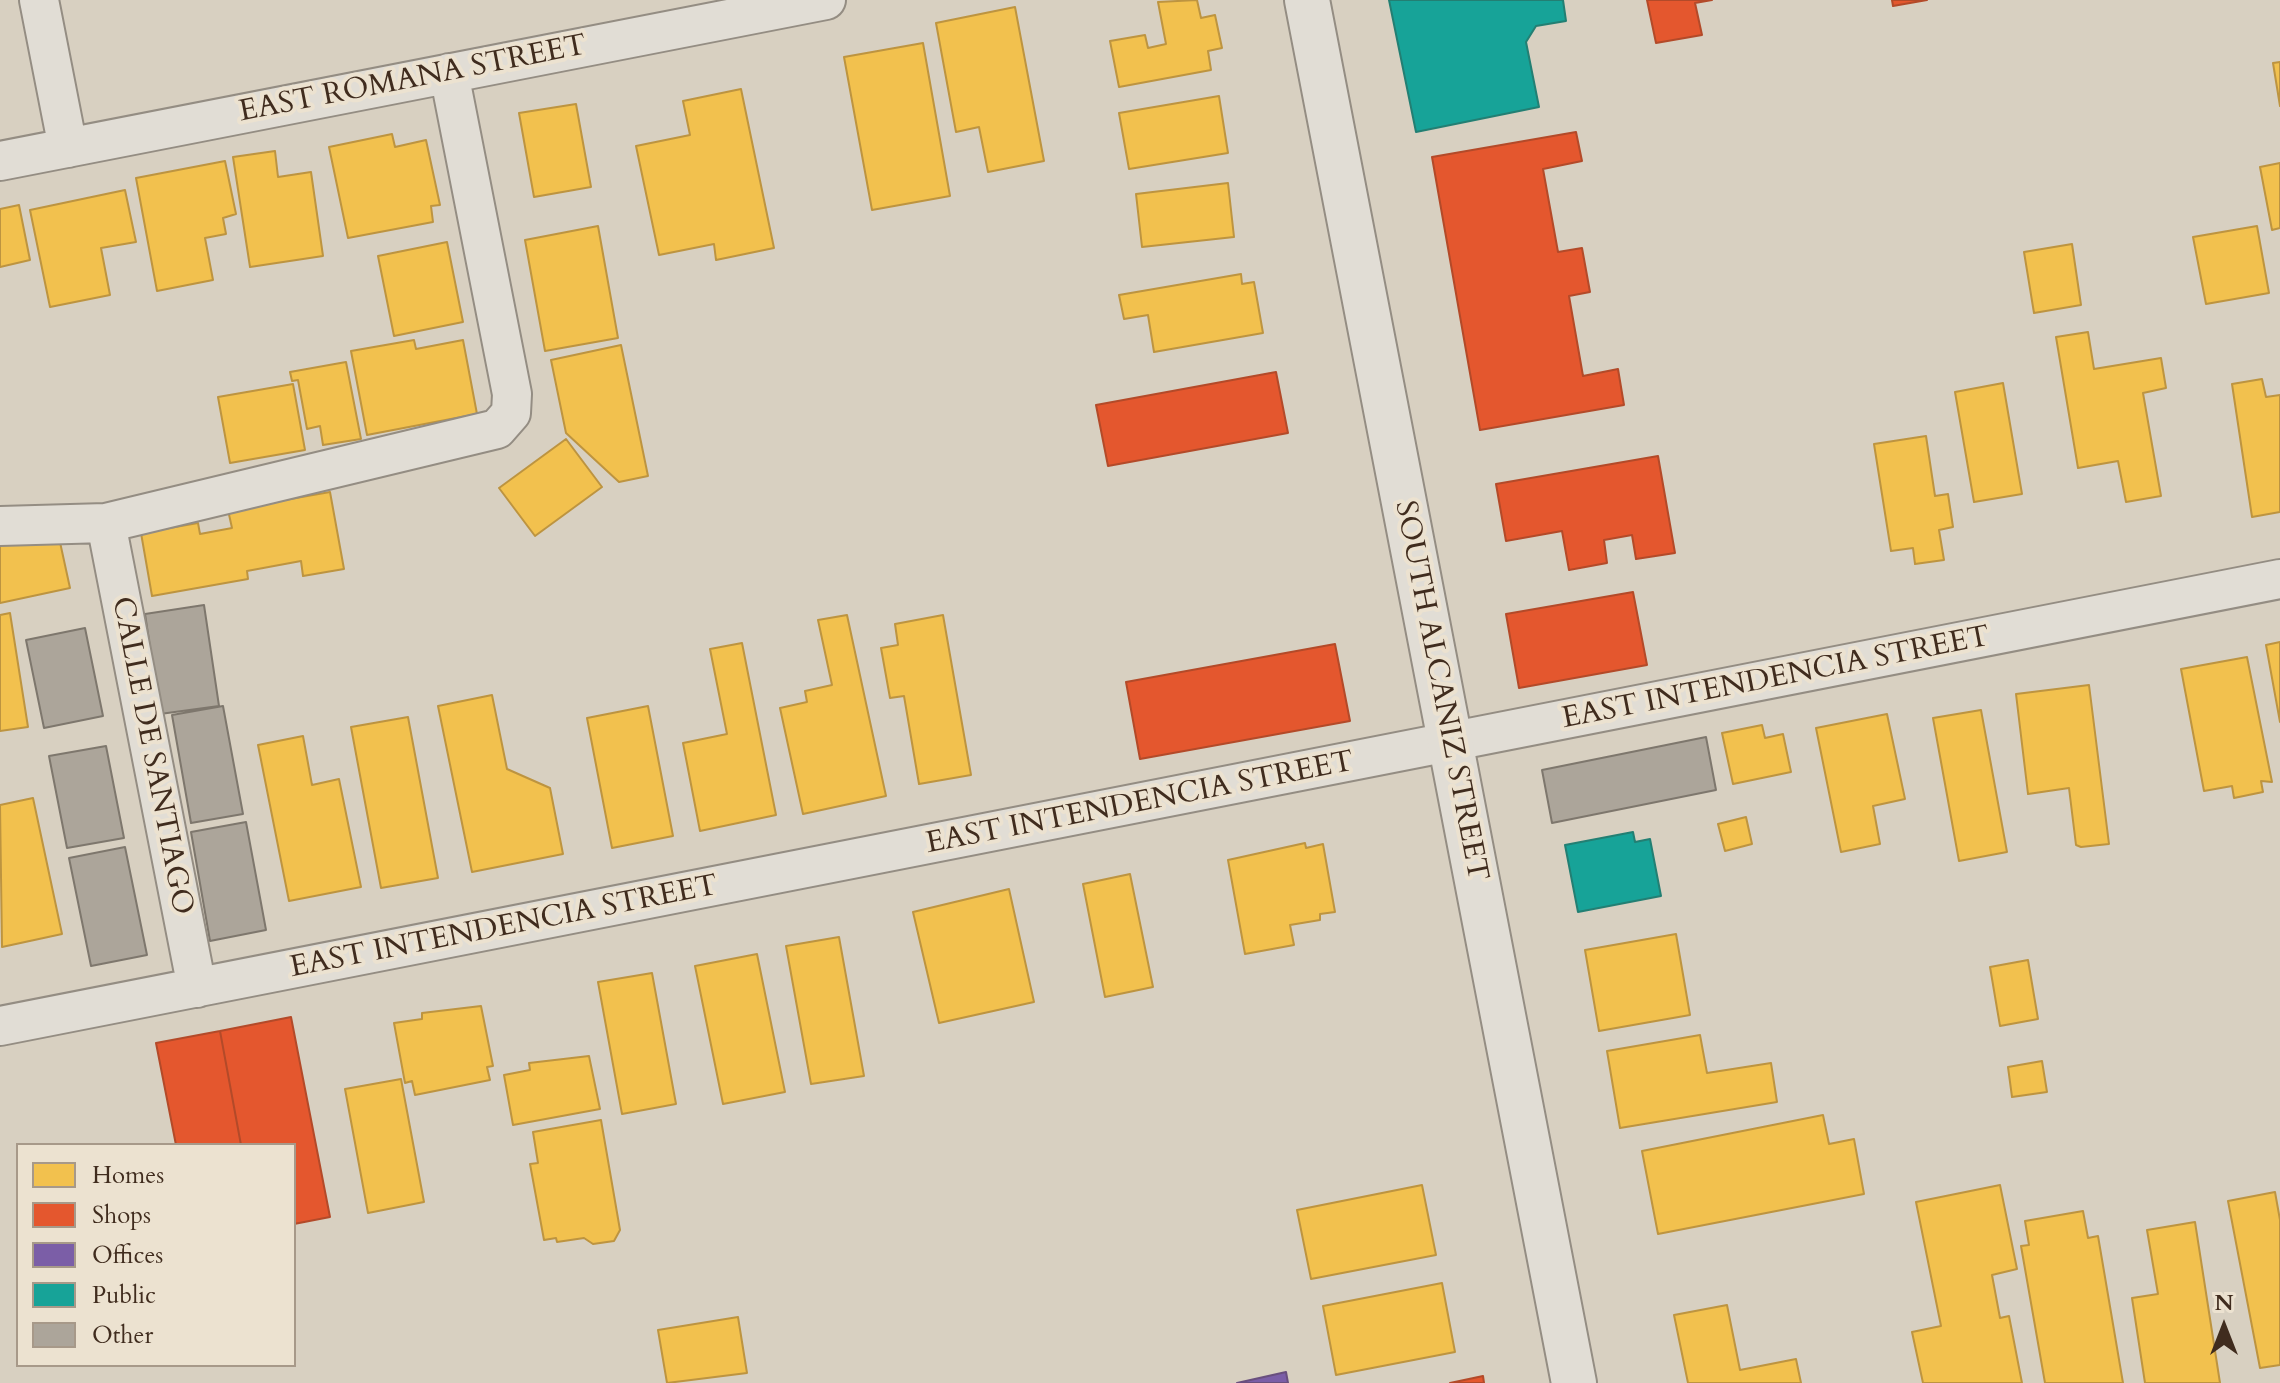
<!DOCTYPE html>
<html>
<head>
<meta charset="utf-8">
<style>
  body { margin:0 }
  #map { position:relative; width:2280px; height:1383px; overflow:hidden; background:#d8d0c1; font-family:Cardo,serif }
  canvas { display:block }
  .legend { position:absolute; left:16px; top:1143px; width:280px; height:224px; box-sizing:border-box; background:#ece2d0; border:2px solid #a79989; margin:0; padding:10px 14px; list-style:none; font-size:24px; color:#402c1e }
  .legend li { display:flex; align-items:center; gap:16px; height:40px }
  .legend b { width:40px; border:2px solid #a79989 }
  .north { position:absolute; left:2184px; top:1287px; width:80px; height:80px; -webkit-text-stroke:6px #ece2d0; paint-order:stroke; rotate:0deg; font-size:22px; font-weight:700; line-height:32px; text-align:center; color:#402c1e }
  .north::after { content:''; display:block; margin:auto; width:28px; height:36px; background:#402c1e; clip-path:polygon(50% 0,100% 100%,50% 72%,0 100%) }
</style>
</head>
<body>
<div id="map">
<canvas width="2280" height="1383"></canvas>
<ul class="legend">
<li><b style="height:22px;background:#f2c14e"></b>Homes</li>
<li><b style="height:22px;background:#e4572e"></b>Shops</li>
<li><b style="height:22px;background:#7b5ea7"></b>Offices</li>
<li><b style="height:22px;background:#17a398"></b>Public</li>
<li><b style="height:22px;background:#aca59a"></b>Other</li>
</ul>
<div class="north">N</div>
</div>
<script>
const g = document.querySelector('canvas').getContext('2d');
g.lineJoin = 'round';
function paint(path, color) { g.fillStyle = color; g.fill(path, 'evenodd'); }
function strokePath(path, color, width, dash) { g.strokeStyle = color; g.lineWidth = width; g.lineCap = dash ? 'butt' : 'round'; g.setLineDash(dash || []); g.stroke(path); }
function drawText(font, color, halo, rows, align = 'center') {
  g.font = font + ' Cardo,serif'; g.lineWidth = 8; g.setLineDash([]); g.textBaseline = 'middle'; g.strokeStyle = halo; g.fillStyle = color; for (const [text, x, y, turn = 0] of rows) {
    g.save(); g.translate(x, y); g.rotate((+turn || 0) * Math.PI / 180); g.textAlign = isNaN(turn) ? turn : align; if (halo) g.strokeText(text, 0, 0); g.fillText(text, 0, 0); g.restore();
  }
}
const homes = new Path2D(`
  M 1197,0 L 1201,18 L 1215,15 L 1222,48 L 1208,51 L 1211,70 L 1119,87 L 1110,41 L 1145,35 L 1148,48 L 1166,44 L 1158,2 Z
  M 1015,7 L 1044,161 L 988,172 L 979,127 L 956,132 L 936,23 Z
  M 923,43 L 950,196 L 872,210 L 844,57 Z
  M 2280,62 L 2280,106 L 2273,63 Z
  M 741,89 L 774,248 L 716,260 L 714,244 L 659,255 L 636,146 L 690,135 L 683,101 Z
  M 1219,96 L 1228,153 L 1129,169 L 1119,113 Z
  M 576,104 L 591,187 L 534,197 L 519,113 Z
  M 392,134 L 395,147 L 426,140 L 440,205 L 431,206 L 433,222 L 348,238 L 329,147 Z
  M 275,151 L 278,177 L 311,172 L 323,256 L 250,267 L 233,157 Z
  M 225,161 L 236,214 L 223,218 L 226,234 L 205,238 L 213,280 L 157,291 L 136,178 Z
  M 2280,163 L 2280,228 L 2272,230 L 2260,167 Z
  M 1228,183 L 1234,237 L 1142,247 L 1136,194 Z
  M 125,190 L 136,242 L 101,248 L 110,295 L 50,307 L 30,210 Z
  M 19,205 L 30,260 L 0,267 L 0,209 Z
  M 598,226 L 618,338 L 545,351 L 525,240 Z
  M 2257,226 L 2269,293 L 2206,304 L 2193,237 Z
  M 447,242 L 463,322 L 394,336 L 378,256 Z
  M 2072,244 L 2081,305 L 2034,313 L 2024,252 Z
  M 1241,274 L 1242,284 L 1254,282 L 1263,333 L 1154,352 L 1148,315 L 1124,319 L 1119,295 Z
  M 2088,332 L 2094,369 L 2161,358 L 2166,388 L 2143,393 L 2161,496 L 2126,502 L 2118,461 L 2078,468 L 2056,337 Z
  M 414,340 L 416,349 L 463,340 L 477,414 L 367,435 L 351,351 Z
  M 621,345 L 648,476 L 619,482 L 566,433 L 551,360 Z
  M 346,362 L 361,439 L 323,445 L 320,426 L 307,429 L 298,380 L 292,381 L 290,372 Z
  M 2262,379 L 2266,397 L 2280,395 L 2280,512 L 2252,517 L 2232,384 Z
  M 2003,383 L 2022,494 L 1974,502 L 1955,392 Z
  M 293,384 L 305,450 L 230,463 L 218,397 Z
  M 1926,436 L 1935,496 L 1948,494 L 1953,527 L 1939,530 L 1944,560 L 1915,564 L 1913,548 L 1891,551 L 1874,444 Z
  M 566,439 L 602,487 L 535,536 L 499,488 Z
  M 330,492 L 344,569 L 303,576 L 301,561 L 247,571 L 248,579 L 152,596 L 141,533 L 198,523 L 200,534 L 232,528 L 228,510 Z
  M 58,533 L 70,588 L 0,603 L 0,545 Z
  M 10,613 L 28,727 L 0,731 L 0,615 Z
  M 847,615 L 886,796 L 803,814 L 780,708 L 807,702 L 805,691 L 832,685 L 818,620 Z
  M 943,615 L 971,775 L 919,784 L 904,696 L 890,698 L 881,648 L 898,645 L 895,624 Z
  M 2280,642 L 2280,722 L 2266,645 Z
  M 742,643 L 776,815 L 700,831 L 683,743 L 727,734 L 710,649 Z
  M 2247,657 L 2272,782 L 2261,781 L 2263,792 L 2234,798 L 2232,786 L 2204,791 L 2181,669 Z
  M 2089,685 L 2109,844 L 2081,847 L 2076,845 L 2069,788 L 2028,794 L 2016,694 Z
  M 492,695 L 507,769 L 550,788 L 563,854 L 472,872 L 438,706 Z
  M 648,706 L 673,836 L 612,848 L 587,718 Z
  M 1981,710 L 2007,852 L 1959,861 L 1933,718 Z
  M 1887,714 L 1905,799 L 1873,806 L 1880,844 L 1841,852 L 1816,728 Z
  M 408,717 L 438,878 L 381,888 L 351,727 Z
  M 1762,725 L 1765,738 L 1783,734 L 1791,772 L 1733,784 L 1722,733 Z
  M 303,736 L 312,785 L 339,779 L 361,887 L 289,901 L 258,745 Z
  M 33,798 L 62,934 L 2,947 L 0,805 Z
  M 1746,817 L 1752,844 L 1725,851 L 1718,824 Z
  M 1305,843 L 1306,848 L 1323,844 L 1335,912 L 1320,914 L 1320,920 L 1290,925 L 1294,945 L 1245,954 L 1228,860 Z
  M 1130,874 L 1153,987 L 1105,997 L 1083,884 Z
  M 1009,889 L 1034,1002 L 939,1023 L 913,912 Z
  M 1676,934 L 1690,1015 L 1599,1031 L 1585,950 Z
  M 839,937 L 864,1076 L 811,1084 L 786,946 Z
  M 757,954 L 785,1092 L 723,1104 L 695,966 Z
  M 2028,960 L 2038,1019 L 2000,1026 L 1990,967 Z
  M 652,973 L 676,1104 L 622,1114 L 598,982 Z
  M 481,1006 L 493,1066 L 487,1067 L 490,1080 L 415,1095 L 412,1081 L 405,1083 L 394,1023 L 422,1019 L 422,1013 Z
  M 1700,1035 L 1707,1073 L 1771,1063 L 1777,1102 L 1620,1128 L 1607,1051 Z
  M 589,1056 L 600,1109 L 513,1125 L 504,1075 L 530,1070 L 529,1063 Z
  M 2042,1061 L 2047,1092 L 2012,1097 L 2008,1067 Z
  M 401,1079 L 424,1202 L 368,1213 L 345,1089 Z
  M 1823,1115 L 1829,1144 L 1854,1139 L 1864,1194 L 1658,1234 L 1642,1151 Z
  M 601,1120 L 620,1230 L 614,1241 L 593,1244 L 584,1238 L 557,1242 L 556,1238 L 544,1240 L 530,1164 L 538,1163 L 533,1132 Z
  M 1422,1185 L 1436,1255 L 1311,1279 L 1297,1210 Z
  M 2000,1185 L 2017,1269 L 1992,1275 L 2000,1318 L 2009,1316 L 2022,1383 L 1923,1383 L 1912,1332 L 1941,1326 L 1916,1202 Z
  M 2275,1192 L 2280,1220 L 2280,1365 L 2260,1368 L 2228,1201 Z
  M 2083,1211 L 2088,1238 L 2098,1236 L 2123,1383 L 2045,1383 L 2021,1246 L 2029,1245 L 2025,1221 Z
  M 2195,1222 L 2220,1383 L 2145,1383 L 2132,1298 L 2158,1294 L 2147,1230 Z
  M 1442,1283 L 1455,1352 L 1336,1375 L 1323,1306 Z
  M 1727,1305 L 1740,1370 L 1796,1359 L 1801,1383 L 1688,1383 L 1674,1315 Z
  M 738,1317 L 747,1373 L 667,1383 L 658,1330 Z`);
paint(homes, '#f2c14e');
strokePath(homes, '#bd9440', 2);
const shops = new Path2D(`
  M 1647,0 L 1712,0 L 1695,3 L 1702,35 L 1656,43 Z
  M 1892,0 L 1927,0 L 1893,6 Z
  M 1576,132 L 1582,161 L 1543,169 L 1558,252 L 1582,248 L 1590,292 L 1569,296 L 1583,376 L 1618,369 L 1624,405 L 1480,430 L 1432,157 Z
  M 1276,372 L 1288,433 L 1108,466 L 1096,405 Z
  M 1658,456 L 1675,553 L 1636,559 L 1632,535 L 1604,540 L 1607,563 L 1569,570 L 1562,531 L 1506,541 L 1496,484 Z
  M 1633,592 L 1647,665 L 1519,688 L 1506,614 Z
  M 1335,644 L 1350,721 L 1140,759 L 1126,682 Z
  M 291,1017 L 330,1217 L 294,1224 L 294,1145 L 241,1145 L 220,1031 Z
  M 220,1031 L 241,1145 L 176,1145 L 156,1043 Z
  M 1483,1376 L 1484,1383 L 1450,1383 Z`);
paint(shops, '#e4572e');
strokePath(shops, '#b34a29', 2);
const offices = new Path2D(`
  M 1286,1372 L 1288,1383 L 1237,1383 Z`);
paint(offices, '#7b5ea7');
strokePath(offices, '#694f7e', 2);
const public = new Path2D(`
  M 1389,0 L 1563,0 L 1566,21 L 1536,26 L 1526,42 L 1539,107 L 1416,132 Z
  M 1633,832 L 1635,842 L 1650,839 L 1661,896 L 1578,912 L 1565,845 Z`);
paint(public, '#17a398');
strokePath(public, '#237f73', 2);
const building = new Path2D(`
  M 204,605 L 219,706 L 160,714 L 145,614 Z
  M 85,628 L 103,716 L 44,728 L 26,640 Z
  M 223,706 L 243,814 L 191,823 L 172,715 Z
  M 1706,737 L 1716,790 L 1552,823 L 1542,770 Z
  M 106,746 L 124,838 L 67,848 L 49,756 Z
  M 246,822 L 266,930 L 210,941 L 191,832 Z
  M 125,847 L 147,955 L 91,966 L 69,858 Z`);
paint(building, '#aca59a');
strokePath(building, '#7e776d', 2);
const minor = new Path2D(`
  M 39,0 L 68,148
  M 0,161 L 826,0
  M 106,523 L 197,988
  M 0,526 L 106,523 L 497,429 L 511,413 L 512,394 L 449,73
  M 0,1026 L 2280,579`);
const tertiary = new Path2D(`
  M 1307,0 L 1574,1383`);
strokePath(minor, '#948d83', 42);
strokePath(tertiary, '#948d83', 48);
strokePath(minor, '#e1ddd5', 38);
strokePath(tertiary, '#e1ddd5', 44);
drawText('30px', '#402c1e', '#ece2d0', [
  ["EAST ROMANA STREET",413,80,-11],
  ["EAST INTENDENCIA STREET",1776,679,-11],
  ["SOUTH ALCANIZ STREET",1440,691,79],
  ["CALLE DE SANTIAGO",151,756,79],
  ["EAST INTENDENCIA STREET",1140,804,-11],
  ["EAST INTENDENCIA STREET",504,928,-11]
]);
</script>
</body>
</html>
